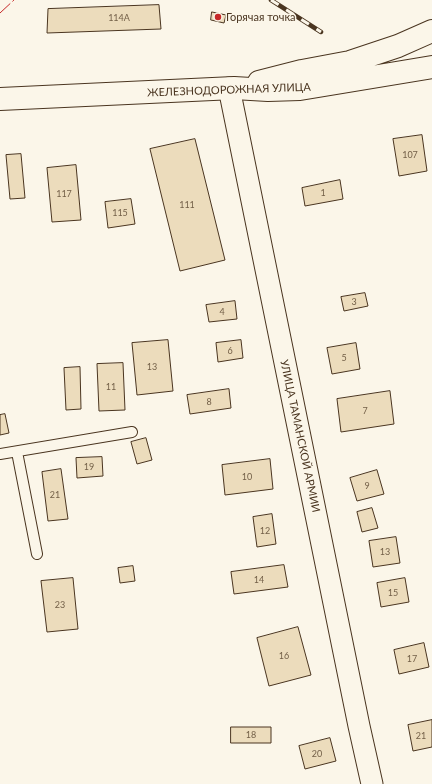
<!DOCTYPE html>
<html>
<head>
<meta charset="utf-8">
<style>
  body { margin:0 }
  canvas { display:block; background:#fbf6e9 }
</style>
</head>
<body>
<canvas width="432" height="784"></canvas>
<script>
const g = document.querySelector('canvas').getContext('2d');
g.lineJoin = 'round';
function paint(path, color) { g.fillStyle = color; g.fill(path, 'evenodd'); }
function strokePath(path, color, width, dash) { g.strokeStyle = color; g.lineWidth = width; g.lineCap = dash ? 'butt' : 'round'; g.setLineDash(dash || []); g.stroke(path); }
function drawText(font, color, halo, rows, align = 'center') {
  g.font = font + ' Lato,sans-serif'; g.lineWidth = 3; g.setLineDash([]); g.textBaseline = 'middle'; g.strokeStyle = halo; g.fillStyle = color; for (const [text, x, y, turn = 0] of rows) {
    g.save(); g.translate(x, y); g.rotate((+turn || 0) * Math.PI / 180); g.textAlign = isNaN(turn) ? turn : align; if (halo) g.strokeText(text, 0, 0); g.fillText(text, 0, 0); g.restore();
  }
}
const building = new Path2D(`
  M 159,5 L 161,29 L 47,33 L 48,9 Z
  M 212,12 L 226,15 L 224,23 L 211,20 Z
  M 422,135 L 427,171 L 399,176 L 393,139 Z
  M 195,139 L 225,260 L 180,271 L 150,149 Z
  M 21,154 L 25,198 L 10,199 L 6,155 Z
  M 76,165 L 81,220 L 52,222 L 47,168 Z
  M 340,180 L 343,199 L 305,206 L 302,188 Z
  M 131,199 L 135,224 L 108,228 L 105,202 Z
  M 365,293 L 368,306 L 344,311 L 341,297 Z
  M 235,301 L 237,319 L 209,322 L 206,305 Z
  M 168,340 L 173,391 L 137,395 L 132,343 Z
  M 241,340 L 243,358 L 218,362 L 216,343 Z
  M 356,343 L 360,369 L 332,374 L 327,348 Z
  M 123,363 L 125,410 L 99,411 L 97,364 Z
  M 80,367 L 81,409 L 66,410 L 64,368 Z
  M 229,389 L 231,408 L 190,414 L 187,395 Z
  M 390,391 L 394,424 L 341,432 L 337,399 Z
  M 5,414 L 9,433 L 0,435 L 0,415 Z
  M 146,438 L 152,460 L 137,464 L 131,442 Z
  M 102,457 L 103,476 L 77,478 L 76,458 Z
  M 270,459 L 273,489 L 225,495 L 222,465 Z
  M 61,469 L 68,519 L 48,521 L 42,472 Z
  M 377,470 L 384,494 L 357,501 L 350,478 Z
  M 372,508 L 378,528 L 362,532 L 357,512 Z
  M 272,514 L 276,544 L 257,547 L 253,517 Z
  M 396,537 L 400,563 L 373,567 L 369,541 Z
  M 284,565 L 288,587 L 234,594 L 231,572 Z
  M 133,566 L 135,581 L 120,583 L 118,568 Z
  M 73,578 L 78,629 L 47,632 L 41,581 Z
  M 405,578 L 409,602 L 381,607 L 377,583 Z
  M 298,627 L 311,675 L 269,686 L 257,638 Z
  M 424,643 L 429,667 L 399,674 L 394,650 Z
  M 432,720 L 432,747 L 413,751 L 408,725 Z
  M 231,727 L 271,727 L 271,743 L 231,743 Z
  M 330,738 L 336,761 L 305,769 L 299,746 Z`);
paint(building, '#ecdcbc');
strokePath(building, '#4a3520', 1);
const service = new Path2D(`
  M 17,452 L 37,554
  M 0,454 L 132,432`);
const minor = new Path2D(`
  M 229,88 L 359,726 L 372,784`);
const secondary = new Path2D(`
  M 259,82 L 302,71 L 350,62 L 398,46 L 432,31
  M 0,99 L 234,88 L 268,90 L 300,89 L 432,67`);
strokePath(service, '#4a3520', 12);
strokePath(minor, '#4a3520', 23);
strokePath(secondary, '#4a3520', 24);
strokePath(service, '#fbf6e9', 10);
strokePath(minor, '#fbf6e9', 21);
strokePath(secondary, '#fbf6e9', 22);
const rail = new Path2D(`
  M 271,0 L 321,32`);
strokePath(rail, '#4a3520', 4.5);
strokePath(rail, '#fbf6e9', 3, [9]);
strokePath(new Path2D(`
  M 0,13 L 14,0`), '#c62828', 1, [14, 3, 2, 3]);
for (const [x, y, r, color] of [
  [218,17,4,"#c62828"]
]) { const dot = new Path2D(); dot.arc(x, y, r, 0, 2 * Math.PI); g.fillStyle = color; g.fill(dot); strokePath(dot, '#fbf6e9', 1.5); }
drawText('9px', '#725f47', null, [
  ["114А",119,18],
  ["107",410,155],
  ["1",323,193],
  ["117",64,194],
  ["111",187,205],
  ["115",120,213],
  ["3",354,302],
  ["4",222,312],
  ["6",230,351],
  ["5",344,358],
  ["13",152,367],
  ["11",111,387],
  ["8",209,402],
  ["7",365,411],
  ["19",89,467],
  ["10",247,477],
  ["9",367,486],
  ["21",55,495],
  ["12",265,531],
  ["13",385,552],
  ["14",259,580],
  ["15",393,593],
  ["23",60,605],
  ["16",284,656],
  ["17",412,659],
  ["18",251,735],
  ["21",421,736],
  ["20",317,754]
]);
drawText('11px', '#4a3520', '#fbf6e9', [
  ["Горячая точка",226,17]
], 'left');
drawText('11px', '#4a3520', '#fbf6e9', [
  ["ЖЕЛЕЗНОДОРОЖНАЯ УЛИЦА",229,90,-2],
  ["УЛИЦА ТАМАНСКОЙ АРМИИ",300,436,78]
]);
</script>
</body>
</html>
